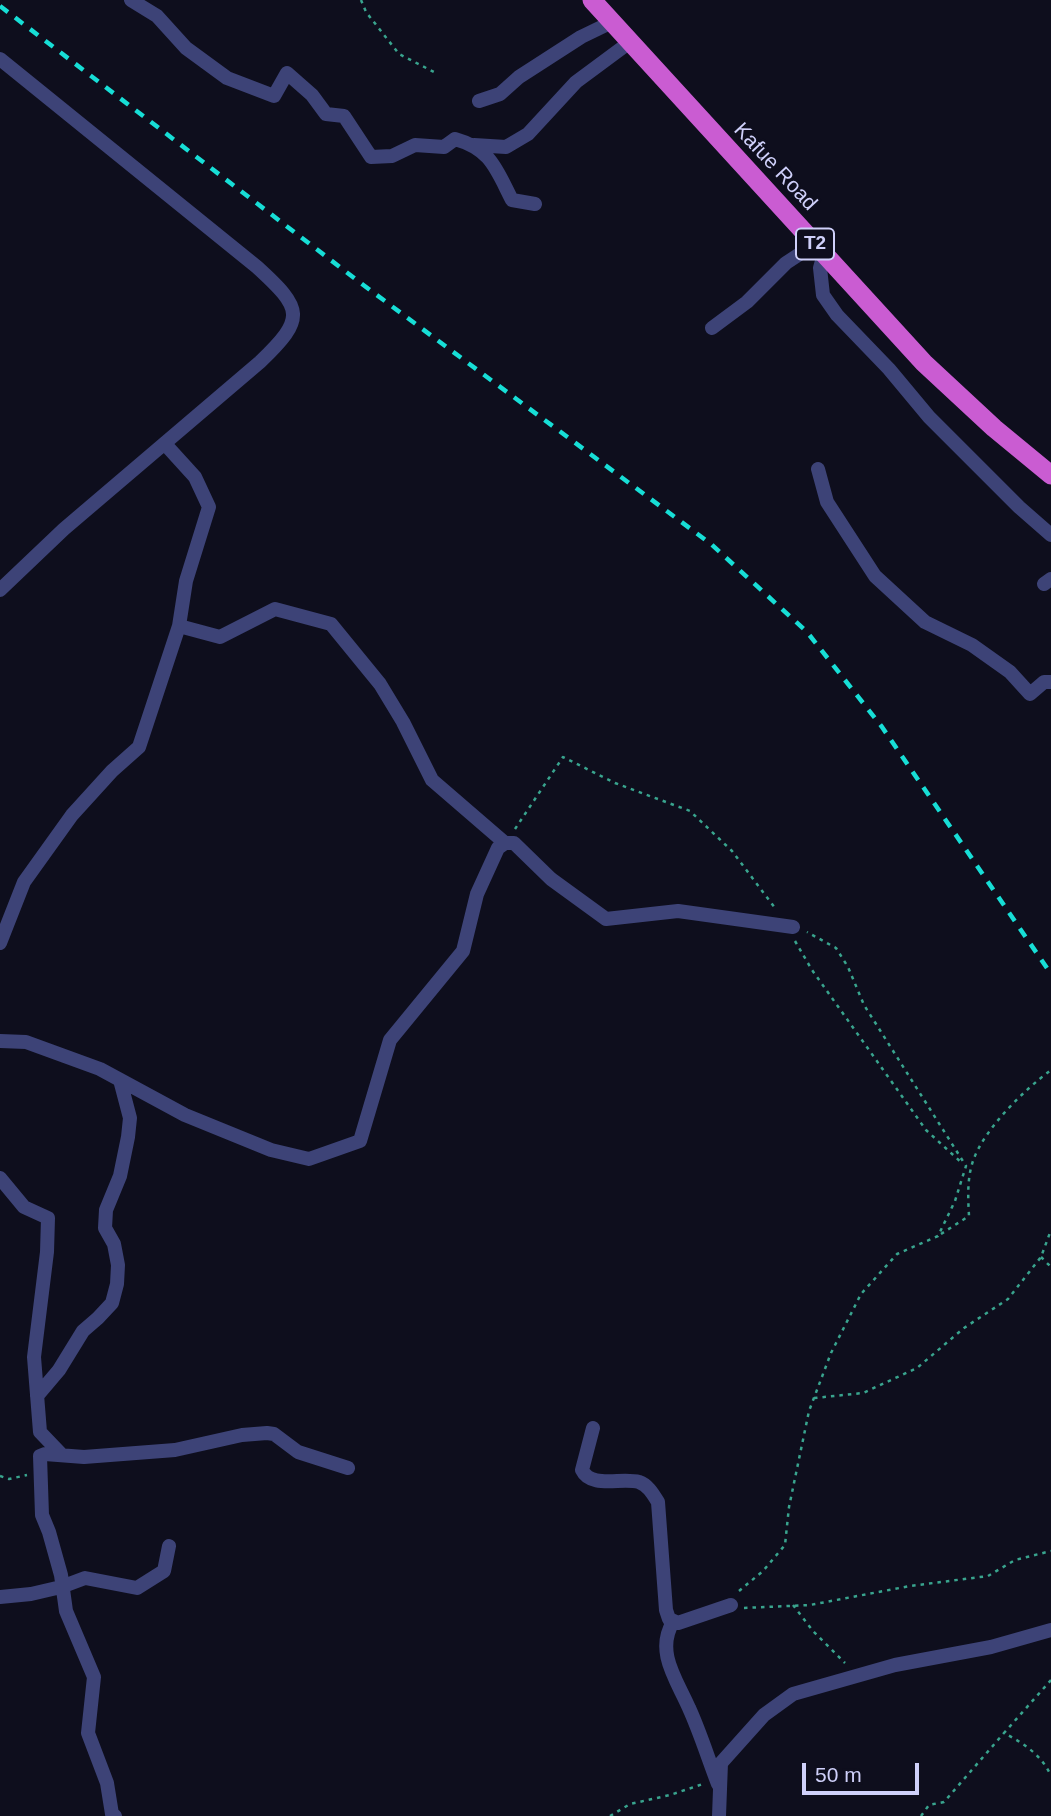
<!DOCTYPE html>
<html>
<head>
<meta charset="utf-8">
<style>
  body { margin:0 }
  #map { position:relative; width:1051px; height:1816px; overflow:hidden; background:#0e0e1d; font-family:Helvetica,sans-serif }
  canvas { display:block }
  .scale { position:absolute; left:802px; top:1763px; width:117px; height:32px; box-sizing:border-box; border:4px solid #cfd0fa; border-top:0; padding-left:9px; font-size:21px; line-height:24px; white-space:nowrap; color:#cfd0fa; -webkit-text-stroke:5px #0e0e1d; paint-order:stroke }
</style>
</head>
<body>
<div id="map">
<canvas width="1051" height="1816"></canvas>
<div class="scale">50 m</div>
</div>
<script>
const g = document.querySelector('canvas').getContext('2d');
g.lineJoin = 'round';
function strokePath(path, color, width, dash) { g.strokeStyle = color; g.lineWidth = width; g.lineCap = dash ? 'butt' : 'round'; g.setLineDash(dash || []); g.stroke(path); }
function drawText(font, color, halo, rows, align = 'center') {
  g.font = font + ' Helvetica,sans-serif'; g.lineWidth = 5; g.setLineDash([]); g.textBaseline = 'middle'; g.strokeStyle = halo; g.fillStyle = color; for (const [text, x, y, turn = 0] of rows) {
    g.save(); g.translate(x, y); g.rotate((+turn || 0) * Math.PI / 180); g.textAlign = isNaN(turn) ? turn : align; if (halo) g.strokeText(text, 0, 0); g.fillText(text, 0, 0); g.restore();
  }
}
strokePath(new Path2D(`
  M 361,0 L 366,12 L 399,54 L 434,72
  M 515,829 L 563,757 L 615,783 L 690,811 L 732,851 L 775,908
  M 795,941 L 812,970 L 926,1130 L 963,1164
  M 941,1234 L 969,1216 C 968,1198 967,1178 973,1161 C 984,1129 1024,1090 1051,1070
  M 1041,1257 L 1051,1267
  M 814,1398 L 863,1393 L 917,1368 L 964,1328 L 1008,1299 L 1041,1257 L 1051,1230
  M 0,1476 L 9,1479 L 27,1475
  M 739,1591 L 763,1571 L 785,1545 L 789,1507 L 809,1411 L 831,1353 L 861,1294 L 897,1254 L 938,1236 L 955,1201 L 966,1166 L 864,1005 L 848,967 L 836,948 L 807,932
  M 793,1605 L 813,1631 L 845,1663
  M 744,1608 L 810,1605 L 910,1586 L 988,1576 L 1015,1560 L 1051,1551
  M 1051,1680 L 1004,1733 C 1023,1743 1042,1755 1051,1776
  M 610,1816 L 630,1804 L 670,1795 L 703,1784
  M 921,1816 L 929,1805 L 944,1802 L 1004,1733`), '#39a48e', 2.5, [3.5, 5]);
strokePath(new Path2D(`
  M 131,0 L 157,16 L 186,48 L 227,78 L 274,96 L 287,73 L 312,95 L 326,114 L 344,116 L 371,157 L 392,156 L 415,145 L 444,147 L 455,139 C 491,149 496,169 512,200 L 535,204
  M 0,59 L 257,267 C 303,309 306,318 260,362 L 64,529 L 0,590
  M 479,101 L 500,94 L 519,77 L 581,37 L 612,22
  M 474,145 L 506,147 L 528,134 L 576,82 L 630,42
  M 824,254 L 820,268 L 823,295 L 837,315 L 889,369 L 929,417 L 1019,507 L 1051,535
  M 712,328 L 747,302 L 786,263 L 815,244
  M 165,444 L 195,477 L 209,507 L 186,581 L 179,626 L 220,637 L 275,609 L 331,624 L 380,684 L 403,722 L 432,780 L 505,843
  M 818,469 L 827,502 L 875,576 L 925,622 L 972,645 L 1010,672 L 1030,694 L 1044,682 L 1051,682
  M 1044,584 L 1051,579
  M 0,943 L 24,882 L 72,815 L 112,771 L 139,747 L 179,626
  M 0,1041 L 26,1042 L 100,1069 L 185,1115 L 271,1150 L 309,1159 L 360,1141 L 390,1040 L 463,951 L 477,894 L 498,848 L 505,843 L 514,843 L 551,879 L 606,919 L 678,911 L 793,927
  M 0,1178 L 24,1207 L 48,1218 L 47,1252 L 34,1357 L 40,1432 L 62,1455
  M 37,1396 L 59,1370 L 83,1331 L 98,1318 L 112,1303 L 117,1284 L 118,1265 L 114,1244 L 105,1228 L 106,1210 L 120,1176 L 128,1137 L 130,1118 L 120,1080
  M 593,1428 L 582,1470 C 591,1489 622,1477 639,1482 C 648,1485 653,1494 658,1502 L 666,1610 L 669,1619 L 678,1623 L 731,1605
  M 0,1597 L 31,1594 L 61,1587 L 85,1578 L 137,1588 L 164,1571 L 169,1546
  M 673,1622 C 655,1652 677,1680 689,1708 C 700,1732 708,1758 718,1784
  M 115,1816 L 112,1814 L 107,1783 L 88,1733 L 94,1677 L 66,1611 L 61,1575 L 49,1532 L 42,1515 L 40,1456 L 45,1454 L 84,1457 L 175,1450 L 242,1435 L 267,1433 L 274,1434 L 298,1452 L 348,1468
  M 719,1816 L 721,1763 L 764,1715 L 793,1694 L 895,1665 L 991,1647 L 1051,1630`), '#3d4377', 14);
strokePath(new Path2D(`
  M 592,0 L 924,363 L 994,428 L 1051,475`), '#ca5cd2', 19);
strokePath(new Path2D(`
  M 0,6 L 358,281 L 711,544 L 807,632 L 882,727 L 1051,974`), '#17ded6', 4.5, [10, 9]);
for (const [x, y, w] of [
  [815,244,38]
]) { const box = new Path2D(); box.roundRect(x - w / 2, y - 15.5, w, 31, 5); g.fillStyle = '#0e0e1d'; g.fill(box); strokePath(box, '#cfd0fa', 2); }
drawText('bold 19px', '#cfd0fa', null, [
  ["T2",815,244]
]);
drawText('21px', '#cfd0fa', '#0e0e1d', [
  ["Kafue Road",775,167,47]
]);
</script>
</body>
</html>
